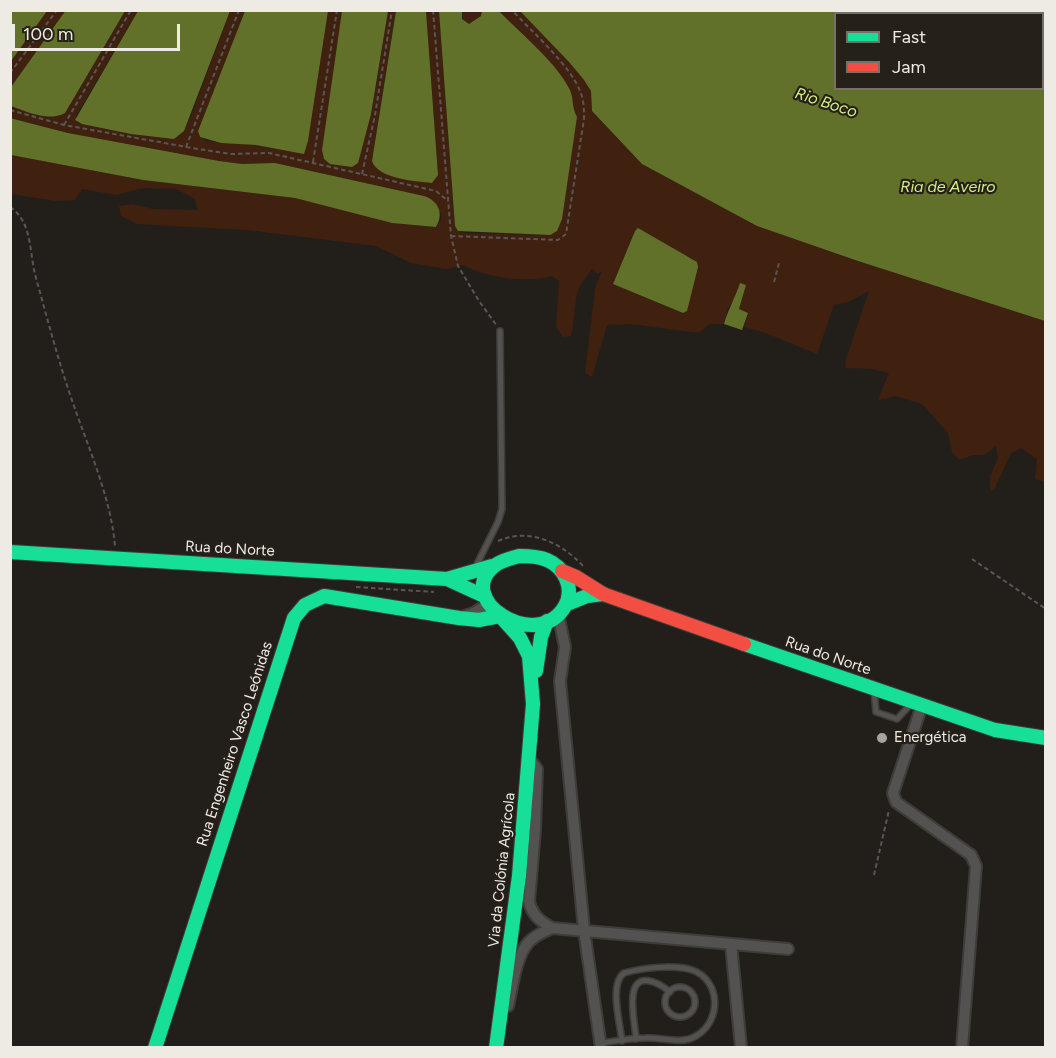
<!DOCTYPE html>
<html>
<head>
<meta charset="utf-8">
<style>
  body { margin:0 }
  #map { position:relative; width:1056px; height:1058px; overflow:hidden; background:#221f1b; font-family:Figtree,sans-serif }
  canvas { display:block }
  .frame { position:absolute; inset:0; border:12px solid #eeebe5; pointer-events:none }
  .legend { position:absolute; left:834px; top:12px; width:210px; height:78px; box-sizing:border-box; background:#252018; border:2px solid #75716a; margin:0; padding:8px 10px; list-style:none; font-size:18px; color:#eeebe5 }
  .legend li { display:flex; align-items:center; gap:12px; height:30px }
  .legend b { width:30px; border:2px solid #75716a }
  .scale { position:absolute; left:12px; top:24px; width:168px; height:27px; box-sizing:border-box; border:3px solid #eeebe5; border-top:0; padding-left:8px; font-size:18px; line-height:21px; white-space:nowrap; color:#eeebe5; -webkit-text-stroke:4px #252018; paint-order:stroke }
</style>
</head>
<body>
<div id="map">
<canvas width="1056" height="1058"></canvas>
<div class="frame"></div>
<ul class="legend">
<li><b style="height:8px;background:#16e098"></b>Fast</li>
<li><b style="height:8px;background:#f24e42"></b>Jam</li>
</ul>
<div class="scale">100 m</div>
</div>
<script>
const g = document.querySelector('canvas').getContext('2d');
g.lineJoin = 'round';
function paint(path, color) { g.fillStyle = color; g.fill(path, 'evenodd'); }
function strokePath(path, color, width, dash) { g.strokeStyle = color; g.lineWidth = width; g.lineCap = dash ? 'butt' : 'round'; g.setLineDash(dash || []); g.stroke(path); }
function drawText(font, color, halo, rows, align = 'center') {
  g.font = font + ' Figtree,sans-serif'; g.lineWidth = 4.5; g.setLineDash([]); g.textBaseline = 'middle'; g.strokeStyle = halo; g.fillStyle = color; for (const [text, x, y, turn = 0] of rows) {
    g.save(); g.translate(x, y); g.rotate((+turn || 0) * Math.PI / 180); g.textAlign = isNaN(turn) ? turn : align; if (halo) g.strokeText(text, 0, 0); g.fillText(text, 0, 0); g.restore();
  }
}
paint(new Path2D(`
  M 47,11 L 66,11 L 11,87 L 11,61 Z
  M 125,11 L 138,11 L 76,116 L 78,123 L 152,136 L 179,136 L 184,131 L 191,116 L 230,11 L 245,11 L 198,131 L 200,137 L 207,141 L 256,145 L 287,151 L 308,141 L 328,11 L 342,11 L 322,150 L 371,114 L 388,11 L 396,11 L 372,161 L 438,175 L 426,11 L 439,11 L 455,226 L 458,231 L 463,233 L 550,235 L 569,165 L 577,117 L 572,109 L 572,93 L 499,11 L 520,11 L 569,62 L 584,80 L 591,91 L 592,111 L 642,164 L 757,226 L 858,261 L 1045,321 L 1045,482 L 1035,479 L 1037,459 L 1021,448 L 1011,453 L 994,490 L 990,491 L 990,476 L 998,458 L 996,446 L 984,455 L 973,455 L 959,460 L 952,452 L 948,433 L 922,404 L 896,396 L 878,400 L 889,373 L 873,369 L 846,368 L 845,362 L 869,291 L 848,302 L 834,305 L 817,354 L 766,333 L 744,327 L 748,313 L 739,310 L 746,285 L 728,308 L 724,324 L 710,324 L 698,333 L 631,324 L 607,325 L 592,377 L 585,373 L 595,288 L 602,271 L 598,274 L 592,269 C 587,276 581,283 578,291 C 574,302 575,322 571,336 L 563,337 L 556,327 L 559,281 L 552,276 C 524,283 488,278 463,265 L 447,269 L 411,263 L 376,246 L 247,230 L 137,224 L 121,216 L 119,206 L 133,204 L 153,209 L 197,210 L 195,199 L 176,189 L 143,188 L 116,195 L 82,189 L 75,200 L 56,201 L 11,194 L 11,155 L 143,180 L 295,198 L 392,223 L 436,227 L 441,220 L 441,213 L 424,196 L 275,163 L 242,164 L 219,161 L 68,133 L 11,118 L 10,106 L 38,115 L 64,113 ZM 635,231 L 693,259 L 686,311 L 682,313 L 613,284 Z
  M 462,11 L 482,11 L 482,16 C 471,26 462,28 462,11 Z`), '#40200f');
paint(new Path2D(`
  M 11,10 L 47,11 L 11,61 L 10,11 Z
  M 66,10 L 125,11 L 65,113 C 48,122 28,112 11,106 L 11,87 Z
  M 974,10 L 1045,11 L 1045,321 L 858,261 L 757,226 L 642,164 L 592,111 L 591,91 L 584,80 L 569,62 L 520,11 L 927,11 L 941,13 L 836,14 L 836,88 L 1042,88 L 1042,14 L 971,13 Z
  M 138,11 L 230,11 L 184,131 L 174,139 L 131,134 L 82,124 L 75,120 Z
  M 245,11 L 328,11 L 308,141 L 304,154 L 256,145 L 221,143 L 200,137 L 198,131 Z
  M 342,11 L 388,11 L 371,114 L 358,163 L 352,167 L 330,164 L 324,159 L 322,150 Z
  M 396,11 L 426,11 L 438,175 L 432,183 C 415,181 378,179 372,161 Z
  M 439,11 L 462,11 L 462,19 L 469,24 L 481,16 L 482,11 L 499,11 C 521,34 557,63 570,90 C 574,99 571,106 577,117 L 562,219 L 557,231 L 550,235 L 458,231 L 455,226 Z
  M 10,118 L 68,133 L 219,161 L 242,164 L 275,163 L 424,196 C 439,201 444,214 436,227 L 392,223 L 295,198 L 143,180 L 11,155 Z
  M 638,228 L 697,262 L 698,267 L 687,311 L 683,313 L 613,284 L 635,231 Z
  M 740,283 L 746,285 L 739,309 L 748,313 L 742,330 L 724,324 C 728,310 735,298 740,283 Z`), '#62712a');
const lane = new Path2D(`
  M 475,568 L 498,522 L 502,509 L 500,331
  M 874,691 L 876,712 L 897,719 L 912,703
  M665 1002a15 15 0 1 1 30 0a15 15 0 1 1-30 0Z
  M 636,1039 C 635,1025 631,1009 633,995 C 636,971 658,982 670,992
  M 601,1043 C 616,1041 631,1038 646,1038 C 663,1037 681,1045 696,1036 C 722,1021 721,980 692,970 C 675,964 642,968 624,973 C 609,984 620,1023 622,1041`);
const street = new Path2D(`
  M 558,614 L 565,647 L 560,681 L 584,930 L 601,1048
  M 462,617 L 474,613 L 488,604
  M 922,705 L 893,793 L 896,802 L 971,855 L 976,866 L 962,1048
  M 529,758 L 537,769 L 535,830 L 529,902 C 533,916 540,921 552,928
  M 731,944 L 741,1048
  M 508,1006 C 512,989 516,956 528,943 C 534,935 544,932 552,928 L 788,949`);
const fast = new Path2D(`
  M 10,552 L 447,579 L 492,566
  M 519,556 C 528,556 538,556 547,560 C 564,567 575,588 565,606 C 537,655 449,597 497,564 C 503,560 512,558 519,556 Z
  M 447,579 L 484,596
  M 567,604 L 587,596 L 603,594
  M 744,644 L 995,730 L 1046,738
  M 536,671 L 541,637 L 547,621
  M 155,1048 L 294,618 L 305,605 L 324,596 L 459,618 L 479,620 L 500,616
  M 496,1048 L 519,876 L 533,704 L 529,656 L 520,638 L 502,618`);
const jam = new Path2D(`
  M 562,571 L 576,577 L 603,594 L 744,644`);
strokePath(lane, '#3e3c38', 8);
strokePath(street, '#3e3c38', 14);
strokePath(fast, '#3e3c38', 16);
strokePath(jam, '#3e3c38', 16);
strokePath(new Path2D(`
  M 433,10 L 451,236 L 458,266 L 479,301 L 497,326
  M 10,73 L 57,10
  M 10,110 L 64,125 L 198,149 L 231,154 L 269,153 L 436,191 L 448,201
  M 64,125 L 131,10
  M 186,147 L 239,10
  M 313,162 L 337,10
  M 362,174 L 375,115 L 392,10
  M 10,207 C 33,222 29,254 36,278 C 48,321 59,364 74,406 C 89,449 112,502 115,547
  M 451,236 L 558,240 L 566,234 L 584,119 C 584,109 584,100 580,91 C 570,65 531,31 512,10
  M 774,282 L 779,263
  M 498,541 C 530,527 562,543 584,567
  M 972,559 L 1046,609
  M 356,587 L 434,592
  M 874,875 L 889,810`), '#585755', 2, [4.5, 3]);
strokePath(lane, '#535250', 5);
strokePath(street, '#535250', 10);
strokePath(fast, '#16e098', 14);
strokePath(jam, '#f24e42', 14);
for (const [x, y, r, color] of [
  [882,738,6,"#a7a49e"]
]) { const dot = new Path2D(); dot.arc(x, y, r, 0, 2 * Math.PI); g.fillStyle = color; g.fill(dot); strokePath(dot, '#252018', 2); }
drawText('15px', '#eeebe5', '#252018', [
  ["Rua do Norte",230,549,3],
  ["Rua do Norte",828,656,19],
  ["Rua Engenheiro Vasco Leónidas",235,744,-72],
  ["Via da Colónia Agrícola",502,870,-84]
]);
drawText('15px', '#eeebe5', '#252018', [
  ["Energética",894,738]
], 'left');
drawText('italic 16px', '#d4ee85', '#252018', [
  ["Rio Boco",826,103,18],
  ["Ria de Aveiro",948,187]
]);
</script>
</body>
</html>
